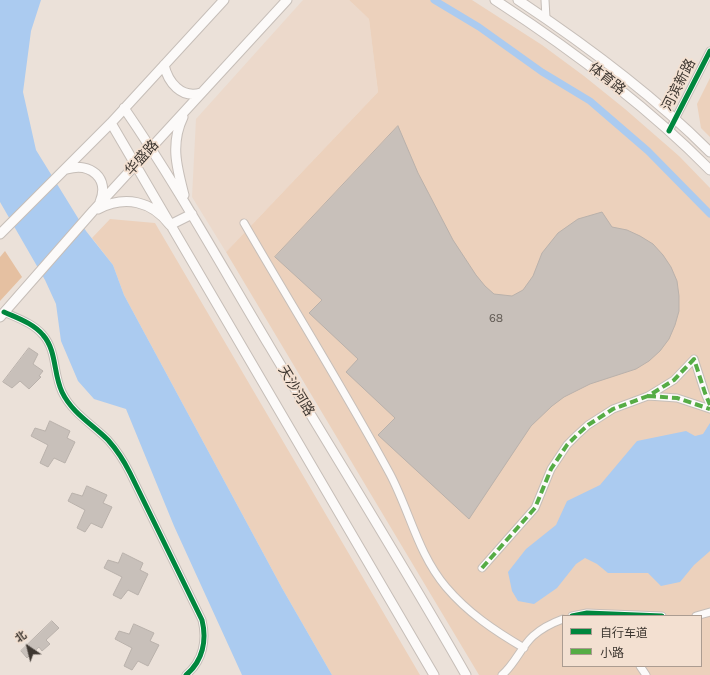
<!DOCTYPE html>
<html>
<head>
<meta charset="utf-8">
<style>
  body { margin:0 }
  #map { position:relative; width:710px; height:675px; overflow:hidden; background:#ebe1d9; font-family:Karla,"Noto Sans SC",sans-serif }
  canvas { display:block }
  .legend { position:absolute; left:562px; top:615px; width:140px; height:52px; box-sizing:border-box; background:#f3e0d1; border:1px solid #ab9c91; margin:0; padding:5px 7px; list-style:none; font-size:12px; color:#3e3731 }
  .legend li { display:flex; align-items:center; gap:8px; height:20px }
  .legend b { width:20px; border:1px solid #ab9c91 }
  .north { position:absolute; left:8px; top:627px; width:40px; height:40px; -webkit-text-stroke:3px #f3e0d1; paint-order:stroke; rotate:325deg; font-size:11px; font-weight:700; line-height:16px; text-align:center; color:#3e3731 }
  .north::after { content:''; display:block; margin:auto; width:14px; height:18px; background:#3e3731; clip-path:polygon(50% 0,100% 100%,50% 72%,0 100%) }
</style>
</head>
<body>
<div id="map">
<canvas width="710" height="675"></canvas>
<ul class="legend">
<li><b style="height:5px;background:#00873e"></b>自行车道</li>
<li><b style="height:5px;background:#55ac45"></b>小路</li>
</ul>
<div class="north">北</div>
</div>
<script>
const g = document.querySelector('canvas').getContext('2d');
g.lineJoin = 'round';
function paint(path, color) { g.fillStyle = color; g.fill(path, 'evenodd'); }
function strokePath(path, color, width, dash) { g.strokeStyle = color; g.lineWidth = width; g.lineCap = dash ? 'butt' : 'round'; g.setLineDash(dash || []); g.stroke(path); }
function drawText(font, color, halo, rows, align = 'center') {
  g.font = font + ' Karla,"Noto Sans SC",sans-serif'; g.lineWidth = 3.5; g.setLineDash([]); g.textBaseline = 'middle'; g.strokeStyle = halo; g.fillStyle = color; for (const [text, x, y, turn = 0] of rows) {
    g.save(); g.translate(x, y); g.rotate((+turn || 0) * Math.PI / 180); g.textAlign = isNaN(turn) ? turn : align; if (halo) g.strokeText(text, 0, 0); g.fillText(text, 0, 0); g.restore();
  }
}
paint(new Path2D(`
  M 303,0 L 349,0 L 369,19 L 378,92 L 226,252 L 192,197 L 196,119 Z`), '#ecd9cb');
paint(new Path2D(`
  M 349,0 L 472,0 L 542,45 L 584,76 L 625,109 L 679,156 L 710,188 L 710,675 L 479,675 L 226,252 L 378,92 L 369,19 ZM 563,616 L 701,616 L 701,666 L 563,666 Z
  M 710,78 L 710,137 L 701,128 L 697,104 Z
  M 110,219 L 155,223 L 420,675 L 332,675 L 282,588 L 124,295 L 113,265 L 92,238 Z`), '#ecd1bc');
paint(new Path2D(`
  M 5,251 L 22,277 L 0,301 L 0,257 Z`), '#e5c0a1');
paint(new Path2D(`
  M 0,0 L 41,0 L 31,31 L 23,92 L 36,150 L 86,231 L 113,265 L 124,295 L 282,588 L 332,675 L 242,675 L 174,526 L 126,409 L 94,399 L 78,381 L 61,341 L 56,304 L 45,280 L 0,202 Z
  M 710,423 L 710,551 L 694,565 L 680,582 L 661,586 L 648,573 L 608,573 L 597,564 L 585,558 L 576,564 L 557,588 L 534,604 L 518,601 L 512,591 L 508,572 L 526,549 L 556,525 L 567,501 L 600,485 L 637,441 L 686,431 L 695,436 L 703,434 Z`), '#abcbf0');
strokePath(new Path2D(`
  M 434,0 L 479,27 L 542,72 L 590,101 L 648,151 L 710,214`), '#abcbf0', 7);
const building = new Path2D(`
  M 398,126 L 418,173 L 453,240 L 476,275 L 485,286 L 494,294 L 512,296 L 523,290 L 533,276 L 542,253 L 558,233 L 578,219 L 602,212 L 612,227 L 627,230 L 640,236 L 653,244 L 663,255 L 671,267 L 677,281 L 679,296 L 679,311 L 675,325 L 669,339 L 660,351 L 649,361 L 636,369 L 590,384 L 564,397 L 552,406 L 531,426 L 469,519 L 378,435 L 395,418 L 346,372 L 358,359 L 309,313 L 322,300 L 275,257 Z
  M 29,348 L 38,354 L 33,364 L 43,371 L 39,376 L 41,377 L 29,389 L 20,381 L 12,388 L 3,382 Z
  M 50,421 L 70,431 L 67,438 L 75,442 L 65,463 L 54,458 L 48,467 L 40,463 L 48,445 L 31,436 L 35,428 L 45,431 Z
  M 87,486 L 107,495 L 103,503 L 112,507 L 102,528 L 91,523 L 85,532 L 77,528 L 85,510 L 68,501 L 72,493 L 82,496 Z
  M 123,553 L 143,563 L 140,570 L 148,574 L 138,595 L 128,590 L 121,599 L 113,595 L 122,577 L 104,568 L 108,560 L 118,563 Z
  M 52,621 L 59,628 L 46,640 L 50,644 L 42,651 L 39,647 L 27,658 L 21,651 Z
  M 134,624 L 154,633 L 150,641 L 159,645 L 148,666 L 138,661 L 132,670 L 124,666 L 132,648 L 115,639 L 119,631 L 129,634 Z`);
paint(building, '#c8c0ba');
strokePath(building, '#b9b1ab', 1);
const minor = new Path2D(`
  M 545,0 L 546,18
  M 669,131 L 710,51
  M 244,223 C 292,306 344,389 390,474 C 410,512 418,554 446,587 C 468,613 495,631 524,648
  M 4,312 C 17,318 33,323 43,335 C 57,351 53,373 62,392 C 72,413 92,424 108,440 C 117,450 124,461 130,473 L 202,620 C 207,640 203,661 186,675
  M 648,396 L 677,398 L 710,409
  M 482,568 L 535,508 L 551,469 L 567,445 L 577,435 L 588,425 L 613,409 L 648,396 L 674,380 L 694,359 L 705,393 L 710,405
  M 572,616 L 587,613 L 662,616
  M 696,616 L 710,612
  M 640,666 L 646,675
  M 502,675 C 515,664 521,647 533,636 C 542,628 552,623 563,619`);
const major = new Path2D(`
  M 495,0 C 572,50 645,104 710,170
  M 518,0 C 586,45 652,94 710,152
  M 164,65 C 168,82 181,99 201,93
  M 124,108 C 177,185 222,267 270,347 C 335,456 403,564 466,675
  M 183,117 C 170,144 177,168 184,195
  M 111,123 L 434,675
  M 67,169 C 90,162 110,178 100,202
  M 98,209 C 125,195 152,201 170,225 L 192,214
  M 0,234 L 111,123 L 224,0
  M 0,317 L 93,211 L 287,0`);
strokePath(minor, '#c6beb8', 9);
strokePath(major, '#c6beb8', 11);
strokePath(minor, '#fcfaf9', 7);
strokePath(major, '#fcfaf9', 9);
strokePath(new Path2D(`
  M 648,396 L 677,398 L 710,409
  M 482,568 L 535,508 L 551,469 L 567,445 L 577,435 L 588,425 L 613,409 L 648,396 L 674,380 L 694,359 L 705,393 L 710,405`), '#55ac45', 4, [8, 4]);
strokePath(new Path2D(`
  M 669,131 L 710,51
  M 4,312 C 17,318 33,323 43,335 C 57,351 53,373 62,392 C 72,413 92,424 108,440 C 117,450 124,461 130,473 L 202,620 C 207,640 203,661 186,675
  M 572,616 L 587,613 L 662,616`), '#00873e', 5);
drawText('12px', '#605953', null, [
  ["68",496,319]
]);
drawText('14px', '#3e3731', '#f3e0d1', [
  ["体育路",607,79,38],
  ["河滨新路",679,85,-63],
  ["华盛路",142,158,-48],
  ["天沙河路",296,391,59]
]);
</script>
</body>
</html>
